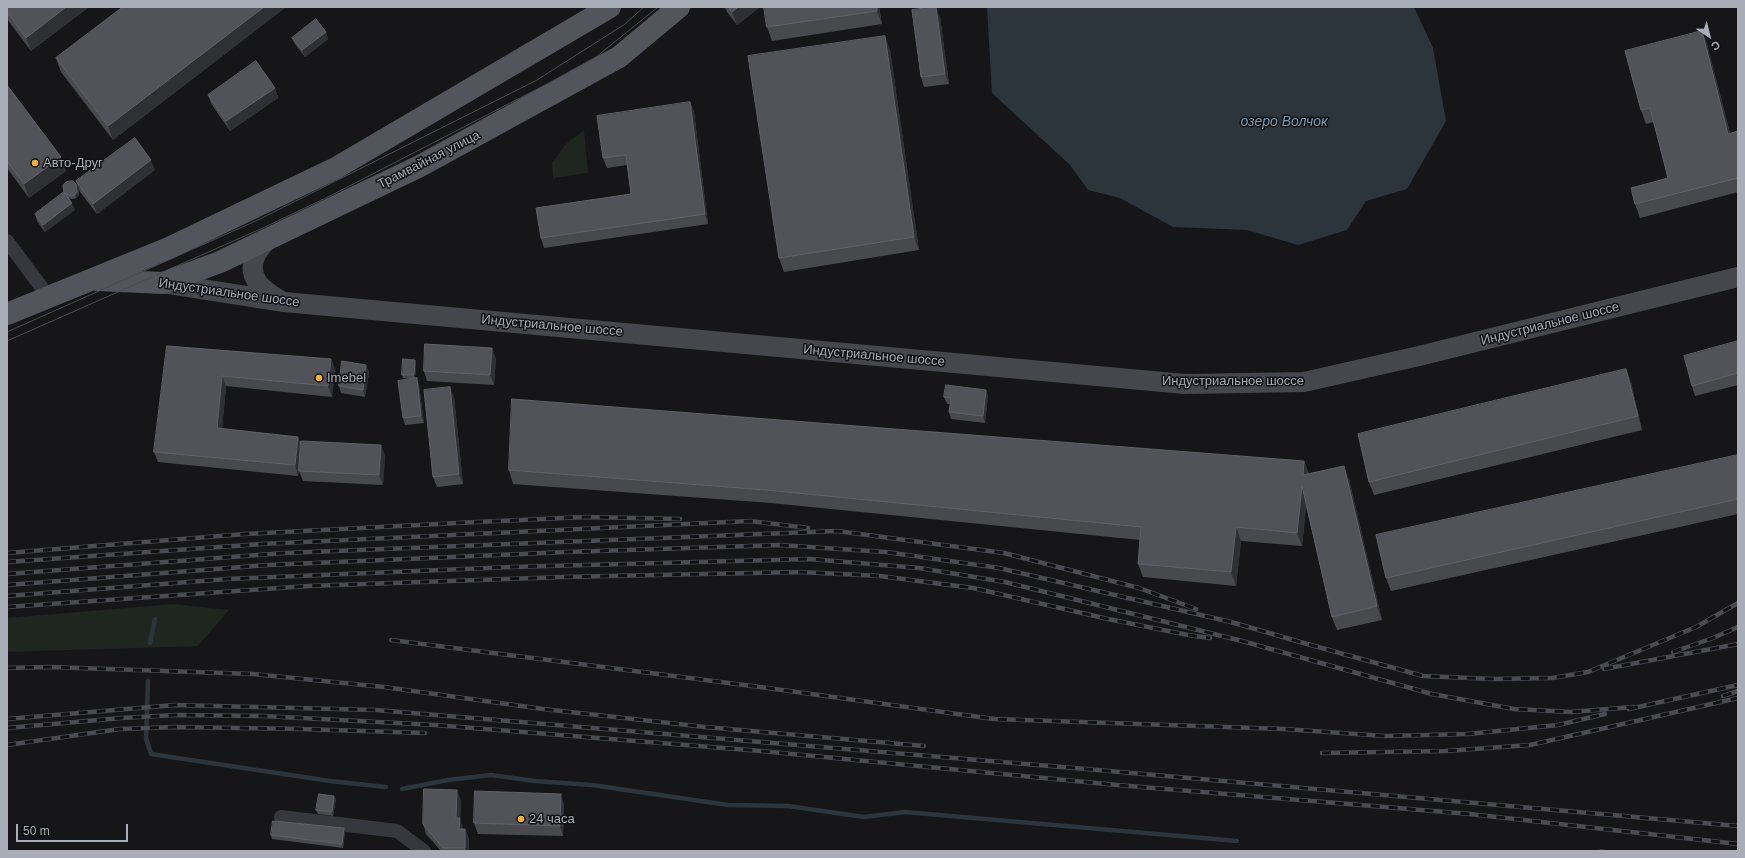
<!DOCTYPE html>
<html>
<head>
<meta charset="utf-8">
<style>
  body { margin:0 }
  #map { position:relative; width:1745px; height:858px; overflow:hidden; background:#161618; font-family:Helvetica,sans-serif }
  canvas { display:block }
  .frame { position:absolute; inset:0; border:8px solid #a8adb8; pointer-events:none }
  .north { position:absolute; left:1689px; top:16px; width:40px; height:40px; -webkit-text-stroke:3px #111113; paint-order:stroke; rotate:145deg; font-size:11px; font-weight:700; line-height:16px; text-align:center; color:#a8adb8 }
  .north::after { content:''; display:block; margin:auto; width:14px; height:18px; background:#a8adb8; clip-path:polygon(50% 0,100% 100%,50% 72%,0 100%) }
  .scale { position:absolute; left:16px; top:824px; width:112px; height:18px; box-sizing:border-box; border:2px solid #a8adb8; border-top:0; padding-left:5px; font-size:12px; line-height:14px; white-space:nowrap; color:#a8adb8; -webkit-text-stroke:3px #111113; paint-order:stroke }
</style>
</head>
<body>
<div id="map">
<canvas width="1745" height="858"></canvas>
<div class="frame"></div>
<div class="north">С</div>
<div class="scale">50 m</div>
</div>
<script>
const g = document.querySelector('canvas').getContext('2d');
g.lineJoin = 'round';
function paint(path, color) { g.fillStyle = color; g.fill(path, 'evenodd'); }
function strokePath(path, color, width, dash) { g.strokeStyle = color; g.lineWidth = width; g.lineCap = dash ? 'butt' : 'round'; g.setLineDash(dash || []); g.stroke(path); }
function drawText(font, color, halo, rows, align = 'center') {
  g.font = font + ' Helvetica,sans-serif'; g.lineWidth = 3; g.setLineDash([]); g.textBaseline = 'middle'; g.strokeStyle = halo; g.fillStyle = color; for (const [text, x, y, turn = 0] of rows) {
    g.save(); g.translate(x, y); g.rotate((+turn || 0) * Math.PI / 180); g.textAlign = isNaN(turn) ? turn : align; if (halo) g.strokeText(text, 0, 0); g.fillText(text, 0, 0); g.restore();
  }
}
paint(new Path2D(`
  M 584,130 L 588,173 L 553,178 L 552,163 L 565,145 Z
  M 173,604 L 229,610 L 198,646 L 7,652 L 7,618 Z`), '#1e261f');
paint(new Path2D(`
  M 987,7 L 1413,7 L 1415,9 L 1433,48 L 1446,121 L 1407,189 L 1366,201 L 1347,230 L 1298,245 L 1247,230 L 1173,227 L 1120,198 L 1088,190 L 1070,165 L 992,93 Z`), '#2c353c');
strokePath(new Path2D(`
  M 150,643 L 155,619
  M 148,681 L 146,738 L 151,754 L 330,781 L 386,787
  M 402,789 L 448,780 L 491,775 L 535,781 L 592,785 L 728,805 L 788,806 L 864,817 L 905,812 L 1237,841`), '#2c353c', 4.5);
strokePath(new Path2D(`
  M 7,241 L 48,296
  M 281,817 L 397,831 L 424,851`), '#37383d', 14);
strokePath(new Path2D(`
  M 268,239 C 264,244 257,251 255,257 C 246,278 264,291 280,300
  M 163,283 L 284,302 L 1185,384 L 1304,382 L 1419,356 L 1738,277`), '#45474d', 20);
strokePath(new Path2D(`
  M 98,280 L 163,283 L 220,262 L 420,166 L 619,57 L 679,7
  M 7,314 L 169,248 L 336,168 L 610,7`), '#53555c', 22);
strokePath(new Path2D(`
  M 7,332 L 258,220 L 537,80 L 625,24 L 644,7
  M 7,341 L 265,227 L 328,197 L 549,83 L 596,57 L 658,7`), '#4a4c52', 1);
const rail = new Path2D(`
  M 7,553 L 245,534 L 477,522 L 586,517 L 680,519
  M 7,562 L 262,544 L 750,521 L 808,528
  M 7,574 L 284,553 L 837,531 L 1004,553 L 1139,588 L 1196,609
  M 7,585 L 268,565 L 567,552 L 779,545 L 886,552 L 999,568 L 1231,622 L 1300,642 L 1423,676 L 1493,679 L 1552,678 L 1588,672 L 1696,627 L 1738,603
  M 7,596 L 227,579 L 512,567 L 810,559 L 919,568 L 1005,582 L 1242,641 L 1432,694 L 1514,709 L 1571,712 L 1633,707
  M 7,607 L 308,586 L 563,577 L 800,572 L 880,576 L 973,588 L 1108,619 L 1188,635 L 1210,638
  M 391,640 L 760,687 L 994,719 L 1284,729 L 1385,736 L 1468,734 L 1558,725 L 1605,714
  M 1673,652 L 1713,638 L 1738,627
  M 7,668 L 49,667 L 253,674 L 384,687 L 543,709 L 705,727 L 924,746
  M 1604,669 L 1738,644
  M 1723,696 L 1738,691
  M 1629,709 L 1738,685
  M 7,719 L 175,705 L 376,710 L 1086,769 L 1738,826
  M 7,728 L 121,718 L 176,715 L 263,716 L 435,725 L 761,751 L 1117,785 L 1470,814 L 1738,844
  M 7,745 L 120,729 L 175,727 L 302,729 L 425,733
  M 1322,753 L 1446,751 L 1530,745 L 1738,698`);
strokePath(rail, '#4a4c52', 4.5);
strokePath(rail, '#111113', 3, [9]);
paint(new Path2D(`
  M 7,7 L 89,7 L 31,51 L 7,19 Z
  M 123,7 L 286,7 L 113,140 L 61,72 L 56,58 Z
  M 725,7 L 760,7 L 737,25 L 727,12 Z
  M 879,7 L 882,24 L 772,41 L 767,27 Z
  M 940,17 L 949,84 L 924,87 L 921,77 Z
  M 1702,31 L 1707,44 L 1730,133 L 1738,131 L 1738,192 L 1640,218 L 1635,204 L 1668,178 L 1654,122 L 1646,124 L 1641,110 Z
  M 326,32 L 328,39 L 305,57 L 295,44 L 292,38 Z
  M 890,50 L 919,250 L 784,272 L 779,258 Z
  M 7,85 L 66,171 L 29,198 L 7,168 Z
  M 275,88 L 278,98 L 230,131 L 212,105 L 208,95 Z
  M 690,102 L 694,112 L 708,224 L 544,248 L 541,238 L 631,194 L 627,165 L 607,168 L 603,158 Z
  M 155,170 L 97,214 L 80,192 L 76,181 Z
  M 76,184 L 78,187 L 79,195 L 76,198 L 72,199 L 68,198 L 75,210 L 45,232 L 37,221 L 35,214 Z
  M 1738,341 L 1738,385 L 1695,396 L 1692,386 Z
  M 167,346 L 331,359 L 335,369 L 332,397 L 226,386 L 222,429 L 298,437 L 301,445 L 385,455 L 383,485 L 303,481 L 299,471 L 300,461 L 298,476 L 158,462 L 154,452 Z
  M 496,358 L 494,385 L 427,381 L 424,371 Z
  M 416,363 L 415,378 L 419,385 L 424,423 L 405,425 L 403,418 L 412,379 L 403,378 L 402,375 Z
  M 366,365 L 369,372 L 365,397 L 341,393 L 339,386 Z
  M 1626,369 L 1631,382 L 1642,430 L 1374,495 L 1369,482 Z
  M 986,390 L 988,396 L 985,423 L 951,419 L 949,412 L 950,404 L 947,404 L 944,397 Z
  M 454,397 L 463,484 L 437,487 L 433,477 Z
  M 1738,455 L 1738,514 L 1391,591 L 1386,578 Z
  M 1304,461 L 1309,474 L 1349,479 L 1382,620 L 1337,630 L 1332,617 L 1306,505 L 1302,546 L 1241,541 L 1236,586 L 1143,577 L 1138,564 L 1140,540 L 771,503 L 513,484 L 509,470 Z
  M 336,799 L 333,816 L 318,814 L 316,810 Z
  M 461,800 L 460,820 L 463,829 L 465,829 L 469,839 L 469,851 L 441,851 L 426,834 L 423,824 Z
  M 564,804 L 563,836 L 478,834 L 474,823 Z
  M 345,832 L 343,848 L 272,839 L 271,835 Z`), '#47494d');
paint(new Path2D(`
  M 66,7 L 89,7 L 31,51 L 26,38 Z
  M 264,7 L 286,7 L 113,140 L 108,126 Z
  M 738,7 L 760,7 L 737,25 L 732,12 Z
  M 877,7 L 879,7 L 882,24 L 877,11 Z
  M 936,7 L 940,17 L 949,84 L 945,74 Z
  M 1702,31 L 1707,44 L 1733,147 L 1728,134 Z
  M 326,32 L 328,39 L 305,57 L 302,50 Z
  M 885,36 L 890,50 L 919,250 L 914,237 Z
  M 275,88 L 278,98 L 230,131 L 226,121 Z
  M 690,102 L 694,112 L 708,224 L 705,214 Z
  M 61,157 L 66,171 L 29,198 L 24,184 Z
  M 151,160 L 155,170 L 97,214 L 93,204 Z
  M 76,184 L 78,187 L 79,195 L 76,198 L 75,195 Z
  M 72,203 L 75,210 L 45,232 L 43,225 Z
  M 492,348 L 496,358 L 494,385 L 490,375 Z
  M 331,359 L 335,369 L 332,397 L 328,386 Z
  M 415,360 L 416,363 L 415,379 L 414,375 Z
  M 366,365 L 369,372 L 365,397 L 363,390 Z
  M 1626,369 L 1631,382 L 1642,430 L 1638,416 Z
  M 222,376 L 226,386 L 221,439 L 217,428 Z
  M 417,378 L 419,385 L 424,423 L 421,416 Z
  M 450,387 L 454,397 L 463,484 L 459,474 Z
  M 986,390 L 988,396 L 985,423 L 983,416 Z
  M 298,437 L 301,447 L 298,476 L 295,465 Z
  M 381,445 L 385,455 L 383,485 L 379,475 Z
  M 1304,461 L 1309,474 L 1303,475 Z
  M 1344,466 L 1349,479 L 1382,620 L 1377,606 Z
  M 1302,486 L 1307,499 L 1302,546 L 1297,533 Z
  M 1236,527 L 1241,541 L 1236,586 L 1231,572 Z
  M 457,790 L 461,800 L 460,820 L 463,829 L 459,829 L 456,818 Z
  M 561,794 L 564,804 L 563,836 L 560,826 Z
  M 334,796 L 336,799 L 333,816 L 332,812 Z
  M 344,828 L 345,832 L 343,848 L 342,844 Z
  M 465,829 L 469,839 L 469,851 L 466,851 L 465,848 Z`), '#2f3033');
const building = new Path2D(`
  M 7,7 L 66,7 L 26,38 L 7,12 Z
  M 123,7 L 264,7 L 108,126 L 56,58 Z
  M 729,7 L 738,7 L 732,12 Z
  M 764,7 L 877,7 L 877,11 L 767,27 Z
  M 936,7 L 945,74 L 921,77 L 912,10 Z
  M 316,19 L 326,32 L 302,50 L 292,38 Z
  M 1702,31 L 1728,134 L 1738,131 L 1738,178 L 1635,204 L 1631,188 L 1668,178 L 1650,108 L 1641,110 L 1625,51 Z
  M 885,36 L 914,237 L 779,258 L 748,56 Z
  M 256,61 L 275,88 L 226,121 L 208,95 Z
  M 7,85 L 61,157 L 24,184 L 7,161 Z
  M 690,102 L 705,214 L 541,238 L 536,208 L 631,194 L 626,155 L 603,158 L 597,116 Z
  M 135,138 L 151,160 L 93,204 L 76,181 Z
  M 73,181 L 76,184 L 77,192 L 75,195 L 71,196 L 64,193 L 63,185 L 66,182 Z
  M 64,192 L 72,203 L 43,225 L 35,214 Z
  M 1738,341 L 1738,373 L 1692,386 L 1684,356 Z
  M 425,344 L 492,348 L 490,375 L 424,371 Z
  M 167,346 L 331,359 L 328,386 L 222,376 L 217,428 L 298,437 L 295,465 L 154,452 Z
  M 403,359 L 415,360 L 414,375 L 402,375 Z
  M 342,361 L 366,365 L 363,390 L 339,386 Z
  M 1626,369 L 1638,416 L 1369,482 L 1358,434 Z
  M 417,378 L 421,416 L 403,418 L 398,381 Z
  M 946,385 L 986,390 L 983,416 L 949,412 L 951,398 L 944,397 Z
  M 450,387 L 459,474 L 433,477 L 424,390 Z
  M 512,399 L 1304,461 L 1303,475 L 1344,466 L 1377,606 L 1332,617 L 1302,486 L 1297,533 L 1236,527 L 1231,572 L 1138,564 L 1141,527 L 766,490 L 509,470 Z
  M 301,441 L 381,445 L 379,475 L 299,471 Z
  M 1738,455 L 1738,499 L 1386,578 L 1376,535 Z
  M 424,789 L 457,790 L 456,818 L 460,818 L 459,829 L 465,829 L 465,848 L 443,848 L 423,824 Z
  M 475,791 L 561,794 L 560,826 L 474,823 Z
  M 319,794 L 334,796 L 332,812 L 316,810 Z
  M 273,821 L 344,828 L 342,844 L 271,835 Z
  M 1600,850 L 1613,851 L 1600,851 Z`);
paint(building, '#525359');
strokePath(building, '#5f6168', 1);
for (const [x, y, r, color] of [
  [35,163,4,"#f2b134"],
  [319,378,4,"#f2b134"],
  [521,819,4,"#f2b134"]
]) { const dot = new Path2D(); dot.arc(x, y, r, 0, 2 * Math.PI); g.fillStyle = color; g.fill(dot); strokePath(dot, '#111113', 1.5); }
drawText('13px', '#a8adb8', '#111113', [
  ["Трамвайная улица",429,160,-27],
  ["Индустриальное шоссе",229,293,8],
  ["Индустриальное шоссе",1550,324,-14],
  ["Индустриальное шоссе",552,326,5],
  ["Индустриальное шоссе",874,356,5],
  ["Индустриальное шоссе",1233,381]
]);
drawText('13px', '#a8adb8', '#111113', [
  ["Авто-Друг",43,163],
  ["Imebel",327,378],
  ["24 часа",529,819]
], 'left');
drawText('italic 14px', '#7f9bb3', '#111113', [
  ["озеро Волчок",1284,122]
]);
</script>
</body>
</html>
